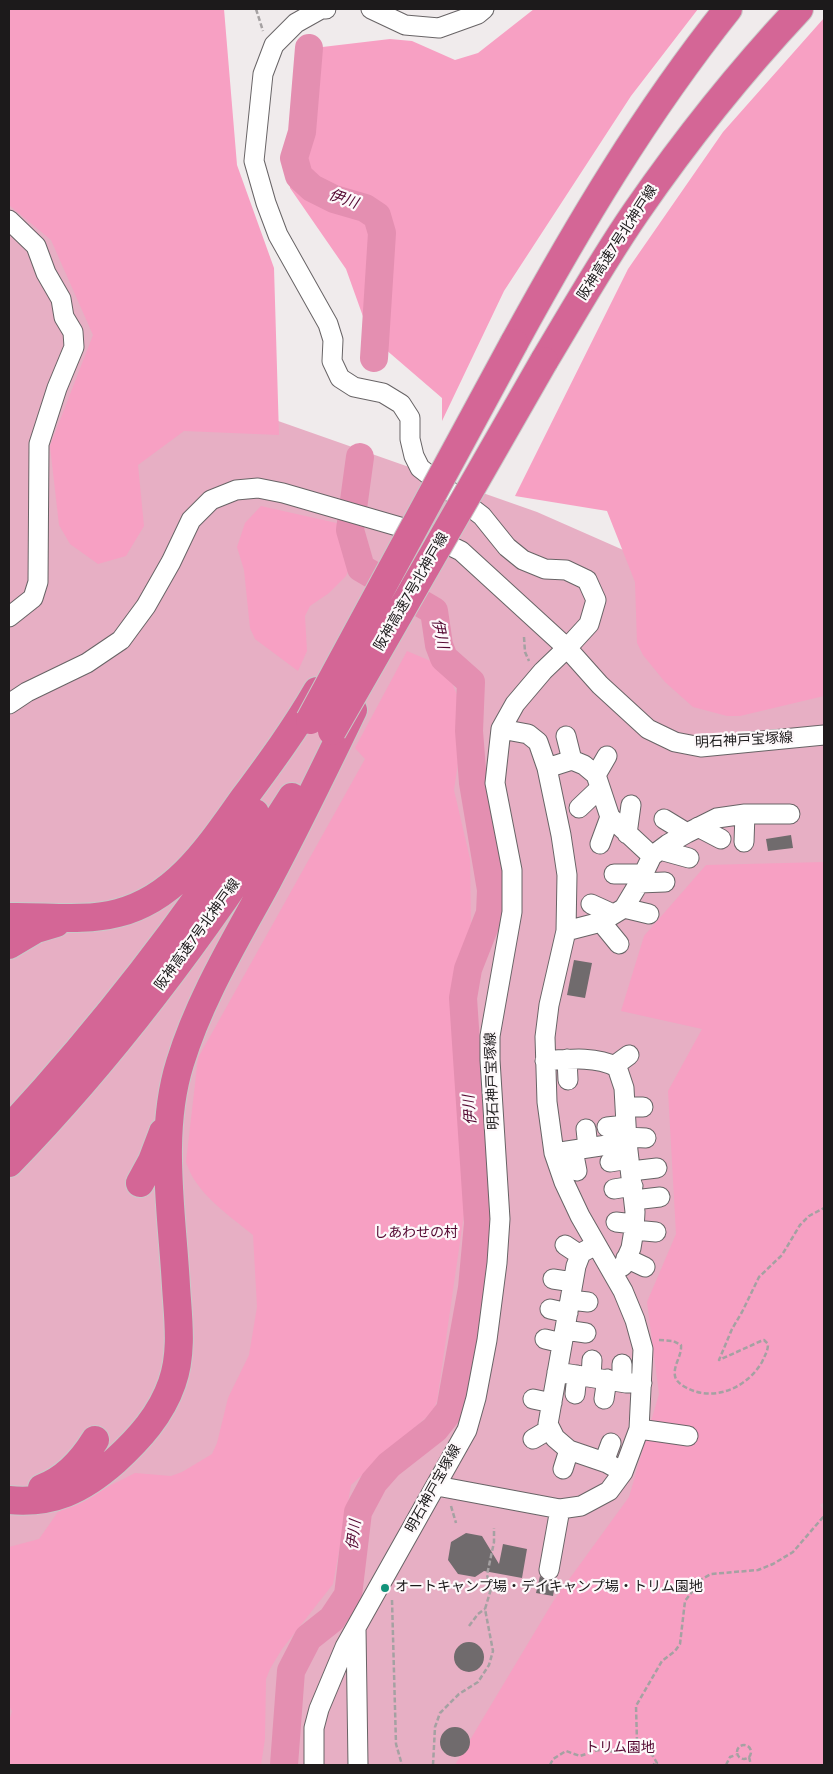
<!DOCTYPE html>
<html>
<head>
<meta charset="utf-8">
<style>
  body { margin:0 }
  #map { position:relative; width:833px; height:1774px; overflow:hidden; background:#f0ebec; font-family:Jost,sans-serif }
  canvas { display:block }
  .frame { position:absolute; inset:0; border:10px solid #1c1a1b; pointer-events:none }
</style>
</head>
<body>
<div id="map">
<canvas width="833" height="1774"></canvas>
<div class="frame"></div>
</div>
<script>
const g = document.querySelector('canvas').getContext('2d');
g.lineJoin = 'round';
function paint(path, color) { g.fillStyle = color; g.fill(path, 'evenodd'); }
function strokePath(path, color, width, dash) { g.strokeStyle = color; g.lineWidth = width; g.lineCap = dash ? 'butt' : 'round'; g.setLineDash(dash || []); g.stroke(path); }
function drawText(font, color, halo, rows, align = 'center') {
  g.font = font + ' Jost,"Noto Sans JP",sans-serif'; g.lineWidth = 4.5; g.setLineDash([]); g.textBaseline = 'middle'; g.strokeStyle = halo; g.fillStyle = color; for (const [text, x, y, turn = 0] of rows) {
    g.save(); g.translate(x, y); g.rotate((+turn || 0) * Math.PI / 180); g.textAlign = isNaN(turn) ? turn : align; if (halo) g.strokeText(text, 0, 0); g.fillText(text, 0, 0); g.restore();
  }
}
paint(new Path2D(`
  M 9,159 L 190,390 L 537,512 L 646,560 L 824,630 L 824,1765 L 9,1765 Z`), '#e7afc4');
paint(new Path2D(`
  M 9,9 L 224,9 L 237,165 L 274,268 L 279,435 L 184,431 L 138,465 L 144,526 L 126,556 L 98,564 L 70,544 L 59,525 L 50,446 L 93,335 L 51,240 L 9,205 Z
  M 534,9 L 698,9 L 631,96 L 504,291 L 442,421 L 442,398 L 370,336 L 346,269 L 290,188 L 290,113 L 314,48 L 390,39 L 412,41 L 455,60 L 478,53 Z
  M 824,18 L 824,696 L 740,716 L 727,716 L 693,707 L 665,682 L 643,655 L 637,643 L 635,582 L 607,511 L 515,496 L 628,269 L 723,132 Z
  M 261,506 L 341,524 L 353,544 L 355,554 L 346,576 L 329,593 L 310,606 L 305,616 L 307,651 L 298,671 L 255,639 L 250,628 L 244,570 L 237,547 L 245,523 Z
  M 407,651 L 440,665 L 448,673 L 461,705 L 461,742 L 454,790 L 470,859 L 471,926 L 455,1006 L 465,1207 L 437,1401 L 433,1411 L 351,1485 L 333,1584 L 282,1649 L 270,1669 L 266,1679 L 265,1739 L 261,1765 L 9,1765 L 9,1721 L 12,1711 L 9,1706 L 9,1547 L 39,1539 L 58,1512 L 135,1473 L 171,1476 L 182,1472 L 212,1454 L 217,1443 L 228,1398 L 249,1355 L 257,1307 L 253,1235 C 229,1215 196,1194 186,1162 L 198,1058 L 365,759 L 355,748 Z
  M 824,862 L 824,1502 L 820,1505 L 824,1512 L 824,1765 L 455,1765 L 554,1600 L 629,1497 L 659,1394 L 647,1302 L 676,1234 L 668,1091 L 702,1029 L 621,1011 L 644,936 L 706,865 Z`), '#f7a0c3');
strokePath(new Path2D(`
  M 309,48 L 302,132 L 294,158 L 299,176 L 312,188 L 334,199 L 365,208 L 377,216 L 382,233 L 374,358
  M 284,1765 L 291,1671 L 308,1638 L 332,1619 L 348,1595 L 358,1512 L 374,1482 L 389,1465 L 435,1429 L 450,1410 L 472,1288 L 478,1223 L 463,998 L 468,969 L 490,913 L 491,890 L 473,783 L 469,731 L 471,682 L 444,658 L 439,645 L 434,611 L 361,568 L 350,530 L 360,457`), '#e48fb1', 28);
paint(new Path2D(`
  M 791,835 L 793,848 L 768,851 L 766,839 Z
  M 574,960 L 592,963 L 585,998 L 567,995 Z
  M 466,1533 L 482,1536 L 499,1564 L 503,1544 L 527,1549 L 522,1578 L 484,1571 L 475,1577 L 458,1574 L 448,1560 L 451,1542 Z
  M 540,1576 L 547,1581 L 556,1579 L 553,1596 L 536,1593 Z
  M454 1657a15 15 0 1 1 30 0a15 15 0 1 1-30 0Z
  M440 1742a15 15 0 1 1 30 0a15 15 0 1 1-30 0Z`), '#706b6d');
const minor = new Path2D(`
  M 371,9 L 405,25 L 439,28 L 478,14 L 484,9
  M 9,220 L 36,246 L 46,273 L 61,299 L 64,317 L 73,332 L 74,347 L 57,388 L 39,444 L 38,582 L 33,598 L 9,617
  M 9,704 L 27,692 L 87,663 L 121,640 L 146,606 L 171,562 L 191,520 L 211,500 L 236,490 L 258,488 L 283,493 L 428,535 L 461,551 L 567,648 L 589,624 L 596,600 L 587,580 L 566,570 L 545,569 L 523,560 L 507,547 L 482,516 L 420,468 L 414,456 L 410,439 L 410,418 L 401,404 L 383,393 L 354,387 L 340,378 L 332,361 L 333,340 L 328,324 L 278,235 L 266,203 L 254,161 L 263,74 L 274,45 L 296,23 L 321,9 L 326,9
  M 566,736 L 572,760
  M 547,768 L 572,760 L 584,765 L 596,775 L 610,817 L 652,856
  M 596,775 L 607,756
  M 579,808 L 599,789
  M 664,819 L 687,833
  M 698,827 L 721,839
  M 627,834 L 631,805
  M 744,842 L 745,814
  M 600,844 L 610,817
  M 660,850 L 689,858
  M 614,874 L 644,874
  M 639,883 L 665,882
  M 591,904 L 613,914
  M 624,908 L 649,914
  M 601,922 L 619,944
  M 566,931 L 601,922 L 624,908 L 639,883 L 652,856 L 668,844 L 687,833 L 717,818 L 745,814 L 790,814
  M 567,1059 L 568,1080
  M 545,1061 C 570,1059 595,1056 617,1067 L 624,1088 L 627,1142 L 635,1212 L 634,1230 L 631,1248 L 623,1266 L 612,1272
  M 614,1066 L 629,1055
  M 625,1107 L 643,1107
  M 607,1127 L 626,1125
  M 586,1129 L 588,1148
  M 626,1137 L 646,1138
  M 573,1150 L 577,1171
  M 554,1153 L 627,1142
  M 610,1162 L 629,1159
  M 631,1171 L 657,1168
  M 614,1189 L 633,1186
  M 634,1200 L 660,1197
  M 616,1222 L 634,1224
  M 634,1230 L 656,1232
  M 565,1245 L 580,1255
  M 596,1245 L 581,1253 L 576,1266 L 548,1424 L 555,1438 L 569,1450 L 607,1463 L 623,1472
  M 626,1258 L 645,1267
  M 553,1279 L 573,1282
  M 570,1300 L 588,1302
  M 550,1309 L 568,1313
  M 565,1330 L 586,1333
  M 545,1339 L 562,1343
  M 622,1364 L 622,1382
  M 557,1372 L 626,1383 L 642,1383
  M 591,1377 L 592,1360
  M 575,1394 L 577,1375
  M 533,1399 L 552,1403
  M 604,1399 L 607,1379
  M 639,1429 L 688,1436
  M 533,1439 L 550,1429
  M 604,1462 L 611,1443
  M 563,1469 L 569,1450
  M 437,1486 L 560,1509 L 581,1506 L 609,1491 L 623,1472 L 639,1429 L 643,1349 L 635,1320 L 623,1291 L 580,1216 L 564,1182 L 554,1153 L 547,1102 L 545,1037 L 549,1005 L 566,931 L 567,875 L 561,835 L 547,768 L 538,742 L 528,734 L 501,729
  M 549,1570 L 560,1509
  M 356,1629 L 358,1765
  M 314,1765 L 314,1728 L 319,1709 L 345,1647 L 467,1430 L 476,1398 L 487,1340 L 497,1263 L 500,1219 L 490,1060 L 490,1036 L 512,912 L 512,870 L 495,783 L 501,729 L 515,704 L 543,671 L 567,648 L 600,685 L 648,729 L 675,742 L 701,747 L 824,735`);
const highway = new Path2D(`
  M 514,343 C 578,226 645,113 728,9
  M 544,361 C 574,311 603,260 636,212 C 685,141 740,72 799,9
  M 9,917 C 45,916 83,922 118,913 C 177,898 211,844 244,798 C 270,763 295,729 317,691
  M 9,945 L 36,929 L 56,923
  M 9,1129 C 100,1030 182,926 255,813
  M 9,1163 C 117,1052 209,928 292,797
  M 140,1183 L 152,1161 L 163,1132
  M 42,1488 C 66,1479 82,1461 95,1440
  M 9,1500 C 53,1504 82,1490 115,1461 C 139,1439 161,1415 172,1383 C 183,1352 178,1318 176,1286 C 172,1213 158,1133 180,1063 C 200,998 235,941 267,882 C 297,826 325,768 353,710`);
strokePath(minor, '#686466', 21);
strokePath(highway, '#c9c8c8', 30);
strokePath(new Path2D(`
  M 256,9 L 263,31
  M 524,637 L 525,652 L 529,661
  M 659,1340 L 673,1341 L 681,1345 C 682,1356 673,1365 675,1376 C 676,1381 680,1384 685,1387 C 713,1403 747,1388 762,1362 C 765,1355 768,1351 768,1344 L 764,1340 L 761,1341 L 719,1360 L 732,1329 L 742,1312 L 759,1277 L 782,1255 L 800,1225 L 809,1216 L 824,1208
  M 451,1506 L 456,1523
  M 392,1600 L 396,1744 L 402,1765
  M 469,1626 L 478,1614 L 485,1609
  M 637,1742 L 636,1706 L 662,1661 L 675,1651 L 680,1644 L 685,1601 L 702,1579 L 711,1574 L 758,1570 L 773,1564 L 793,1552 L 824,1516
  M737 1752a7 7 0 1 1 14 0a7 7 0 1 1-14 0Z
  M 644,1749 L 653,1756 L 657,1763 L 654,1764 L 655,1765
  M 749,1757 L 751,1765
  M 433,1765 L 435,1727 L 440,1713 L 459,1694 L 478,1682 L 489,1665 L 493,1651 L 485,1609 L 491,1589 L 487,1575 L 494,1542 L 494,1528
  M 550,1765 L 553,1759 L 566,1751 L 580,1756 L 598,1750 L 616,1752
  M 726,1765 L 730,1757 L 736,1755`), '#a5a1a2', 2.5, [5, 2.5]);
strokePath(minor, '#fff', 19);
strokePath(highway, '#d46696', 28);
const highwayBridge = new Path2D(`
  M 310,720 L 514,343
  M 332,731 L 544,361`);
strokePath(highwayBridge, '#c9c8c8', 30, []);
strokePath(highwayBridge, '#d46696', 28);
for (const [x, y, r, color] of [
  [385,1588,5,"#129279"]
]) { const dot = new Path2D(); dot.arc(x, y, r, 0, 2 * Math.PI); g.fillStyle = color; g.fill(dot); strokePath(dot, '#fdf8fa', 2); }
drawText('14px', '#1c1a1b', '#fdf8fa', [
  ["阪神高速7号北神戸線",618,243,-57],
  ["阪神高速7号北神戸線",412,592,-60],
  ["明石神戸宝塚線",744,741,-3],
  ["阪神高速7号北神戸線",198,935,-54],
  ["明石神戸宝塚線",493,1081,-92],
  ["明石神戸宝塚線",434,1489,-61]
]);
drawText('14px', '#540831', '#fdf8fa', [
  ["しあわせの村",416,1234],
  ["トリム園地",620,1749]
]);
drawText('14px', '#1c1a1b', '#fdf8fa', [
  ["オートキャンプ場・デイキャンプ場・トリム園地",395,1588]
], 'left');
drawText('italic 15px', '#550932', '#fdf8fa', [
  ["伊川",343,200,19],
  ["伊川",439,634,78],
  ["伊川",471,1110,-94],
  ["伊川",355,1535,-83]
]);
</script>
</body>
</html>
